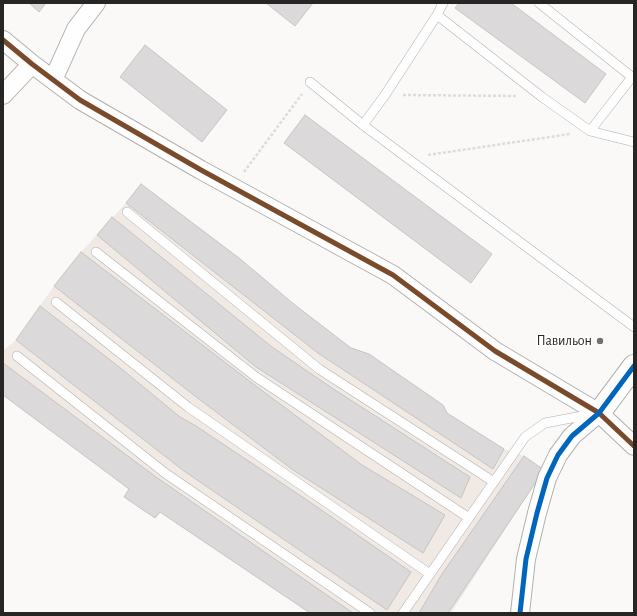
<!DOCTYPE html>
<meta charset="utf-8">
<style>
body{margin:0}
#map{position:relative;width:637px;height:616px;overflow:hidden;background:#fbf9f7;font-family:"Alegreya Sans",sans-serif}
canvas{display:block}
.frame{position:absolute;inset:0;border:4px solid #282625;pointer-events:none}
</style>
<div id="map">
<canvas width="637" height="616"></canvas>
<div class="frame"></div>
</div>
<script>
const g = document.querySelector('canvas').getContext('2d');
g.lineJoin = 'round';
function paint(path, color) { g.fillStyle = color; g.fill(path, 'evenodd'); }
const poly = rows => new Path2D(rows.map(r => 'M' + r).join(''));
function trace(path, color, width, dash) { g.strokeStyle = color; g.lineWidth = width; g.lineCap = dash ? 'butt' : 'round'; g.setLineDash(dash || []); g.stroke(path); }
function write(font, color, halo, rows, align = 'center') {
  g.font = font + ' "Alegreya Sans",sans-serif'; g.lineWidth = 3; g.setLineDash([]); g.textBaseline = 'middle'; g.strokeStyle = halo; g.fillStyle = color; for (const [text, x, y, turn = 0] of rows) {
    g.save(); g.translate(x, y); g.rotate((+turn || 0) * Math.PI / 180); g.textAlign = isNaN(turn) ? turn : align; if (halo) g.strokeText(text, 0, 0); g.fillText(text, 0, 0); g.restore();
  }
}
const built = poly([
 [141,184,239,258,295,305,351,348,369,354,443,405,447,413,504,449,524,456,544,470,451,613,310,613,160,512,155,518,124,497,129,489,3,395,3,351,16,340,54,286,81,252,126,203]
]);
const building = poly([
 [29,3,46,3,39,12,29,3],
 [266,3,313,3,295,26,266,3],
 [459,3,511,3,606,74,585,103,455,8,459,3],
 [145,45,227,110,202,142,120,77,145,45],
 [305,115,492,254,471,283,284,143,305,115],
 [141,184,239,258,295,305,351,348,369,354,443,405,447,413,504,449,493,469,318,353,126,203,141,184],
 [112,217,272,347,332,388,470,477,461,498,256,367,97,235,112,217],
 [81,252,256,386,362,465,445,515,423,553,293,470,195,396,54,286,81,252],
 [40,306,118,366,180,417,196,426,304,498,411,572,387,610,184,471,16,340,40,306],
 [3,363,156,477,353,613,310,613,160,512,155,518,124,497,129,489,3,395,3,363],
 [524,456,544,470,448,613,419,613,442,574,524,456]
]);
const path = poly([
 [403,95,518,96],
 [428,155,570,134],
 [244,172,302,94]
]);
const service = poly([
 [539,3,632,77,590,131],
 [437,15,542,97,590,131,634,142],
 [310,82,363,125,634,327],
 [363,125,385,95,437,15,443,3],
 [127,212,319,369,494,482],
 [96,252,256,377,469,518],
 [56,302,188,407,430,574],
 [17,356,165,473,370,613],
 [403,613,525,437,545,423,593,414]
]);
const minor = poly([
 [3,40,32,64,80,100,201,170,393,275,495,351,599,413,634,446],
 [53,80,76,29,96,3],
 [3,95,32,64],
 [520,613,526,559,537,513,547,478,558,455,572,436,599,413]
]);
const tertiary = poly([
 [599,413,634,366]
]);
const bus1 = poly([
 [3,40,32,64,80,100,201,170,393,275,495,351,599,413,634,446]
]);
const bus2 = poly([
 [520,613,526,559,537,513,547,478,558,455,572,436,599,413,634,366]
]);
const markers = [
 [600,341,4,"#72706e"]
];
const poiNames = [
 ["Павильон",592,341]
];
paint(built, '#f0e9e4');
paint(building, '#dbd9d9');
trace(building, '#c7c5c4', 1);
trace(service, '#b2b0af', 10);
trace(minor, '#b2b0af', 20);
trace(tertiary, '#b2b0af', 24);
trace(path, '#dcdcdc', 2.5, [3, 2]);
trace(service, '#fefefe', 9);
trace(minor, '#fefefe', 18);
trace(tertiary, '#fefefe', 22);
trace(bus1, '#7a4b2a', 5);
trace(bus2, '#0065bd', 5);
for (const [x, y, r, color] of markers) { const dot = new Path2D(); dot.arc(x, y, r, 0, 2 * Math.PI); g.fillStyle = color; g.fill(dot); trace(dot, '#fff', 1.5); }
write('14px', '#282625', '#fff', poiNames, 'right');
</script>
